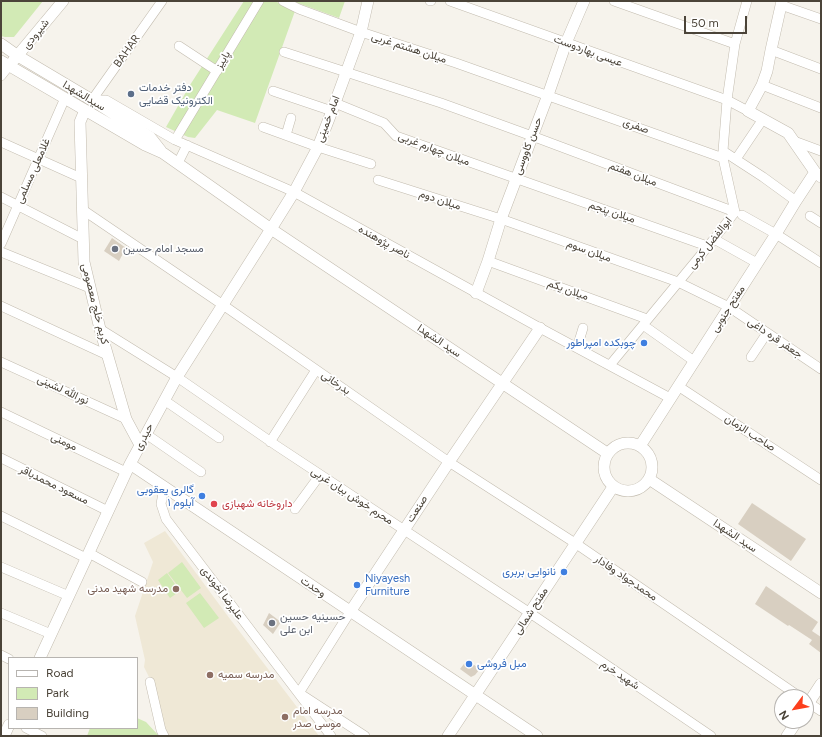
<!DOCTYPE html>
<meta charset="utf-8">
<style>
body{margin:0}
#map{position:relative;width:822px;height:737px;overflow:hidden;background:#f6f3ec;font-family:Figtree,sans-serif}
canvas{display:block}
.frame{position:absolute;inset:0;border:2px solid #4b4439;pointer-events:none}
.legend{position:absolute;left:8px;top:657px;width:130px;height:72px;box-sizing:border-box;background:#fff;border:1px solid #b7b4b0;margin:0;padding:5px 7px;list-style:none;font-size:12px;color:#4b4439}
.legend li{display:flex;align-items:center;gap:8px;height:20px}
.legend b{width:20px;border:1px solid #b7b4b0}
.north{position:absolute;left:774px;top:689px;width:40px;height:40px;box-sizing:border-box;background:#fff;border:1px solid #b7b4b0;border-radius:50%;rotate:238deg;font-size:11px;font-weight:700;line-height:16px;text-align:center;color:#4b4439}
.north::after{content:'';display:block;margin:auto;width:14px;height:18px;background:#fc3f1d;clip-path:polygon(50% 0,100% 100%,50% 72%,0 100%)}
.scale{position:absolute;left:684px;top:16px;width:63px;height:18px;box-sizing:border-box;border:2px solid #4b4439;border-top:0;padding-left:5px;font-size:12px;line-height:14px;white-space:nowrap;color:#4b4439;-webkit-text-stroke:3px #fff;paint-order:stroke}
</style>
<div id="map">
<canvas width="822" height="737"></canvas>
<div class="frame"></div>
<ul class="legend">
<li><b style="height:5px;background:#fff"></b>Road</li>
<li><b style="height:11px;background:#d2eab5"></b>Park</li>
<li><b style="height:11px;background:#d8cfc1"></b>Building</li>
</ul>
<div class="north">N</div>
<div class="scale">50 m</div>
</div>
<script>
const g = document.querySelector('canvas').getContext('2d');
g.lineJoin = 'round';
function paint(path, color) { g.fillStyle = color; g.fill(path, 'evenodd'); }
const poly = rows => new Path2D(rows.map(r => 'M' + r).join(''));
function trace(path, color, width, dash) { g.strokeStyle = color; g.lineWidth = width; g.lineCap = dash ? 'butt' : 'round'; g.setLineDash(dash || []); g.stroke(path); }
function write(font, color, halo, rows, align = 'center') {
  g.font = font + ' Figtree,Vazirmatn,sans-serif'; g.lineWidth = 3.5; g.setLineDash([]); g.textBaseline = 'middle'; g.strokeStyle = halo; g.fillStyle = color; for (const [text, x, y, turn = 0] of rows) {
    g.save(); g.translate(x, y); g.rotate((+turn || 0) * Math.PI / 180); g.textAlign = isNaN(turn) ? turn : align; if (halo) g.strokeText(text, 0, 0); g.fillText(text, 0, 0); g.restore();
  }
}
const education = poly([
 [165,531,227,615,319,736,168,736,149,677,144,667,145,660,135,616,153,562,144,543]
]);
const green = poly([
 [1,1,43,1,14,37,5,37,1,36],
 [244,1,275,1,295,11,255,123,217,110,195,138,188,137,166,127,190,85],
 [296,1,345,1,339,18,295,2],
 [182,562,201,588,187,598,168,573],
 [167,573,180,591,170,598,158,580],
 [200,593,219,618,204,628,186,603],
 [137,718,146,722,159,736,87,736,90,728,137,728]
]);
const building = poly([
 [112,238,126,248,119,261,104,251],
 [752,503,806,539,791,561,738,524],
 [766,586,818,622,812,631,821,637,821,653,809,644,812,640,789,625,788,626,755,604],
 [269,613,281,622,273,634,263,625],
 [467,660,480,669,475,675,471,677,460,669]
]);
const minor = poly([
 [283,1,299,9,361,32,456,63,723,158],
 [430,1,431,1],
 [450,1,727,100,748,111],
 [614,1,735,44],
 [781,5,821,19],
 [179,46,217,71],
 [771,50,821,69],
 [284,52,346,72,441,103,532,136,735,212],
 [1,76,9,66],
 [762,85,821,108],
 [273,91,332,111],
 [92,100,106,100,175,140,294,192,540,328,670,398],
 [92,100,162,1],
 [335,103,384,123,396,136,707,246],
 [263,127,318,147,371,164],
 [286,135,291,118],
 [175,140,259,1],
 [794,141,821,151],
 [1,142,81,178],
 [723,151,763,177,796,201],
 [736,159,763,119],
 [178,163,187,145],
 [378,180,501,219,678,282,729,307,821,369],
 [1,197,83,239],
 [83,210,223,305,449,462,575,543,800,697],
 [742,215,776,234,821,263],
 [810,216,821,223],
 [714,239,757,263],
 [1,244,65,98],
 [1,252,90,288],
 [488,261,647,319],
 [1,306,107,355],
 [643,325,694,361],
 [100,329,177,377,277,446,530,613,711,736],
 [577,348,583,328],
 [751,357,767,333],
 [1,362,126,419],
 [610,365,714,239,735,212,723,158,723,151,727,100,735,44,747,1],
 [678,386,821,480],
 [164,400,219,438],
 [1,412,126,472],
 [146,434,201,472],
 [270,442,316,370],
 [1,458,108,511],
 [164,487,161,504,166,519,331,736],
 [295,509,320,475],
 [1,516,86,558],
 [89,553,142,582],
 [1,567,69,596],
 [350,612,299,693,365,736],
 [1,613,51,634],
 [1,655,9,659],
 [150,682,161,730,164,736],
 [806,701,821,711],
 [26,728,42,736]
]);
const tertiary = poly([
 [782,1,771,50,767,71,762,85,748,111,788,133,815,172,821,177],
 [1,44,18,56,92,100,150,137,161,151],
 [1,61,145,145,163,153,271,229,607,453],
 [13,61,63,1],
 [85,110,80,122,84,262,100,329,126,419,140,445],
 [476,293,488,261,501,219,548,95,566,43,584,1],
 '604 467a24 24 0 1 1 48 0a24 24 0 1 1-48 0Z',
 [640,446,776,234,796,201,815,172],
 [130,464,537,736],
 [649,479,821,593],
 [350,612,449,462,540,328],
 [40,658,130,464,177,377,271,229,294,192,318,147,332,111,361,32,368,1],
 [806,707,821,684],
 [4,736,9,725],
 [448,736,613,487],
 [787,736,797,721]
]);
const markers = [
 [131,94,4,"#5c6f8a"],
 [115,249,4,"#6b7280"],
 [644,343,4,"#3f7fe0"],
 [202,496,4,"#3f7fe0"],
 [214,504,4,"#e0444e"],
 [564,572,4,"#3f7fe0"],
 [357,585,4,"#3f7fe0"],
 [176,589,4,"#8d6e63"],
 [272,623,4,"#6b7280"],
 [469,664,4,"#3f7fe0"],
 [210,675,4,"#8d6e63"],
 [285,717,4,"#8d6e63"]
];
const streetNames = [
 ["شیرودی",36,34,-51],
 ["میلان هشتم غربی",409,48,18],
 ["BAHAR",127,51,-55],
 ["عیسی بهاردوست",588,51,20],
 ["پاییز",223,60,-59],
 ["سیدالشهدا",84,96,31],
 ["امام خمینی",328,119,-69],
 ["صفری",636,126,20],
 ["حسن کاووسی",528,146,-69],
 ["میلان چهارم غربی",434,149,21],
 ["غلامعلی مسلمی",33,171,-66],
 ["میلان هفتم",633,174,21],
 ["میلان دوم",440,200,18],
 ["میلان پنجم",612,212,19],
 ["ناصر پژوهنده",384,242,29],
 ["ابوالفضل کرمی",710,243,-51],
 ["میلان سوم",589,251,20],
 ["میلان یکم",568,290,20],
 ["کریم خلج معصومی",95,304,76],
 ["مفتح جنوبی",728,309,-57],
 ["جعفر قره داغی",775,338,34],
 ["سید الشهدا",439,341,34],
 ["بدرخانی",336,383,35],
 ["نورالله لشینی",63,390,25],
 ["صاحب الزمان",750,433,33],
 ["حیدری",144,437,-62],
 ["مومنی",64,442,25],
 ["مسعود محمدباقر",54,485,26],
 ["محرم خوش بیان غربی",352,496,33],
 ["صنعت",417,509,-57],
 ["سید الشهدا",735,536,34],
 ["محمدجواد وفادار",626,578,34],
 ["وحدت",313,587,34],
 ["علیرضا آخوندی",222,593,53],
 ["مفتح شمالی",531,611,-57],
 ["شهید خرم",620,675,34]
];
const serviceNames = [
 ["دفتر خدمات",139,88],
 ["الکترونیک قضایی",139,101]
];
const worshipNames = [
 ["مسجد امام حسین",123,249],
 ["حسینیه حسین",280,617],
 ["ابن علی",280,630]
];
const shopNames = [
 ["چوبکده امپراطور",636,343],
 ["گالری یعقوبی",194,490],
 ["آبلوم ۱",194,503],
 ["نانوایی بربری",556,572],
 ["Niyayesh",365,579,"left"],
 ["Furniture",365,592,"left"],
 ["مبل فروشی",477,664,"left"]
];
const healthNames = [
 ["داروخانه شهبازی",222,504]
];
const educationNames = [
 ["مدرسه شهید مدنی",168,589,"right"],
 ["مدرسه سمیه",218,675],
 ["مدرسه امام",293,711],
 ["موسی صدر",293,724]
];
paint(education, '#efe8d6');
paint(green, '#d2eab5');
paint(building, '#d8cfc1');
trace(minor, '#c2bbae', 10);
trace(tertiary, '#c2bbae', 12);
trace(minor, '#fff', 9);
trace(tertiary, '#fff', 11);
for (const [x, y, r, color] of markers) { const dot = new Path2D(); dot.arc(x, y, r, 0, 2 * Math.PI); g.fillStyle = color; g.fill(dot); trace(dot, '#fff', 1.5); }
write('11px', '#4b4439', '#fff', streetNames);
write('11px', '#4e5e75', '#fff', serviceNames, 'left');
write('11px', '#5b616d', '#fff', worshipNames, 'left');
write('11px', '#366cbe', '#fff', shopNames, 'right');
write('11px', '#be3a42', '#fff', healthNames, 'left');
write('11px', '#785e54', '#fff', educationNames, 'left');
</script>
